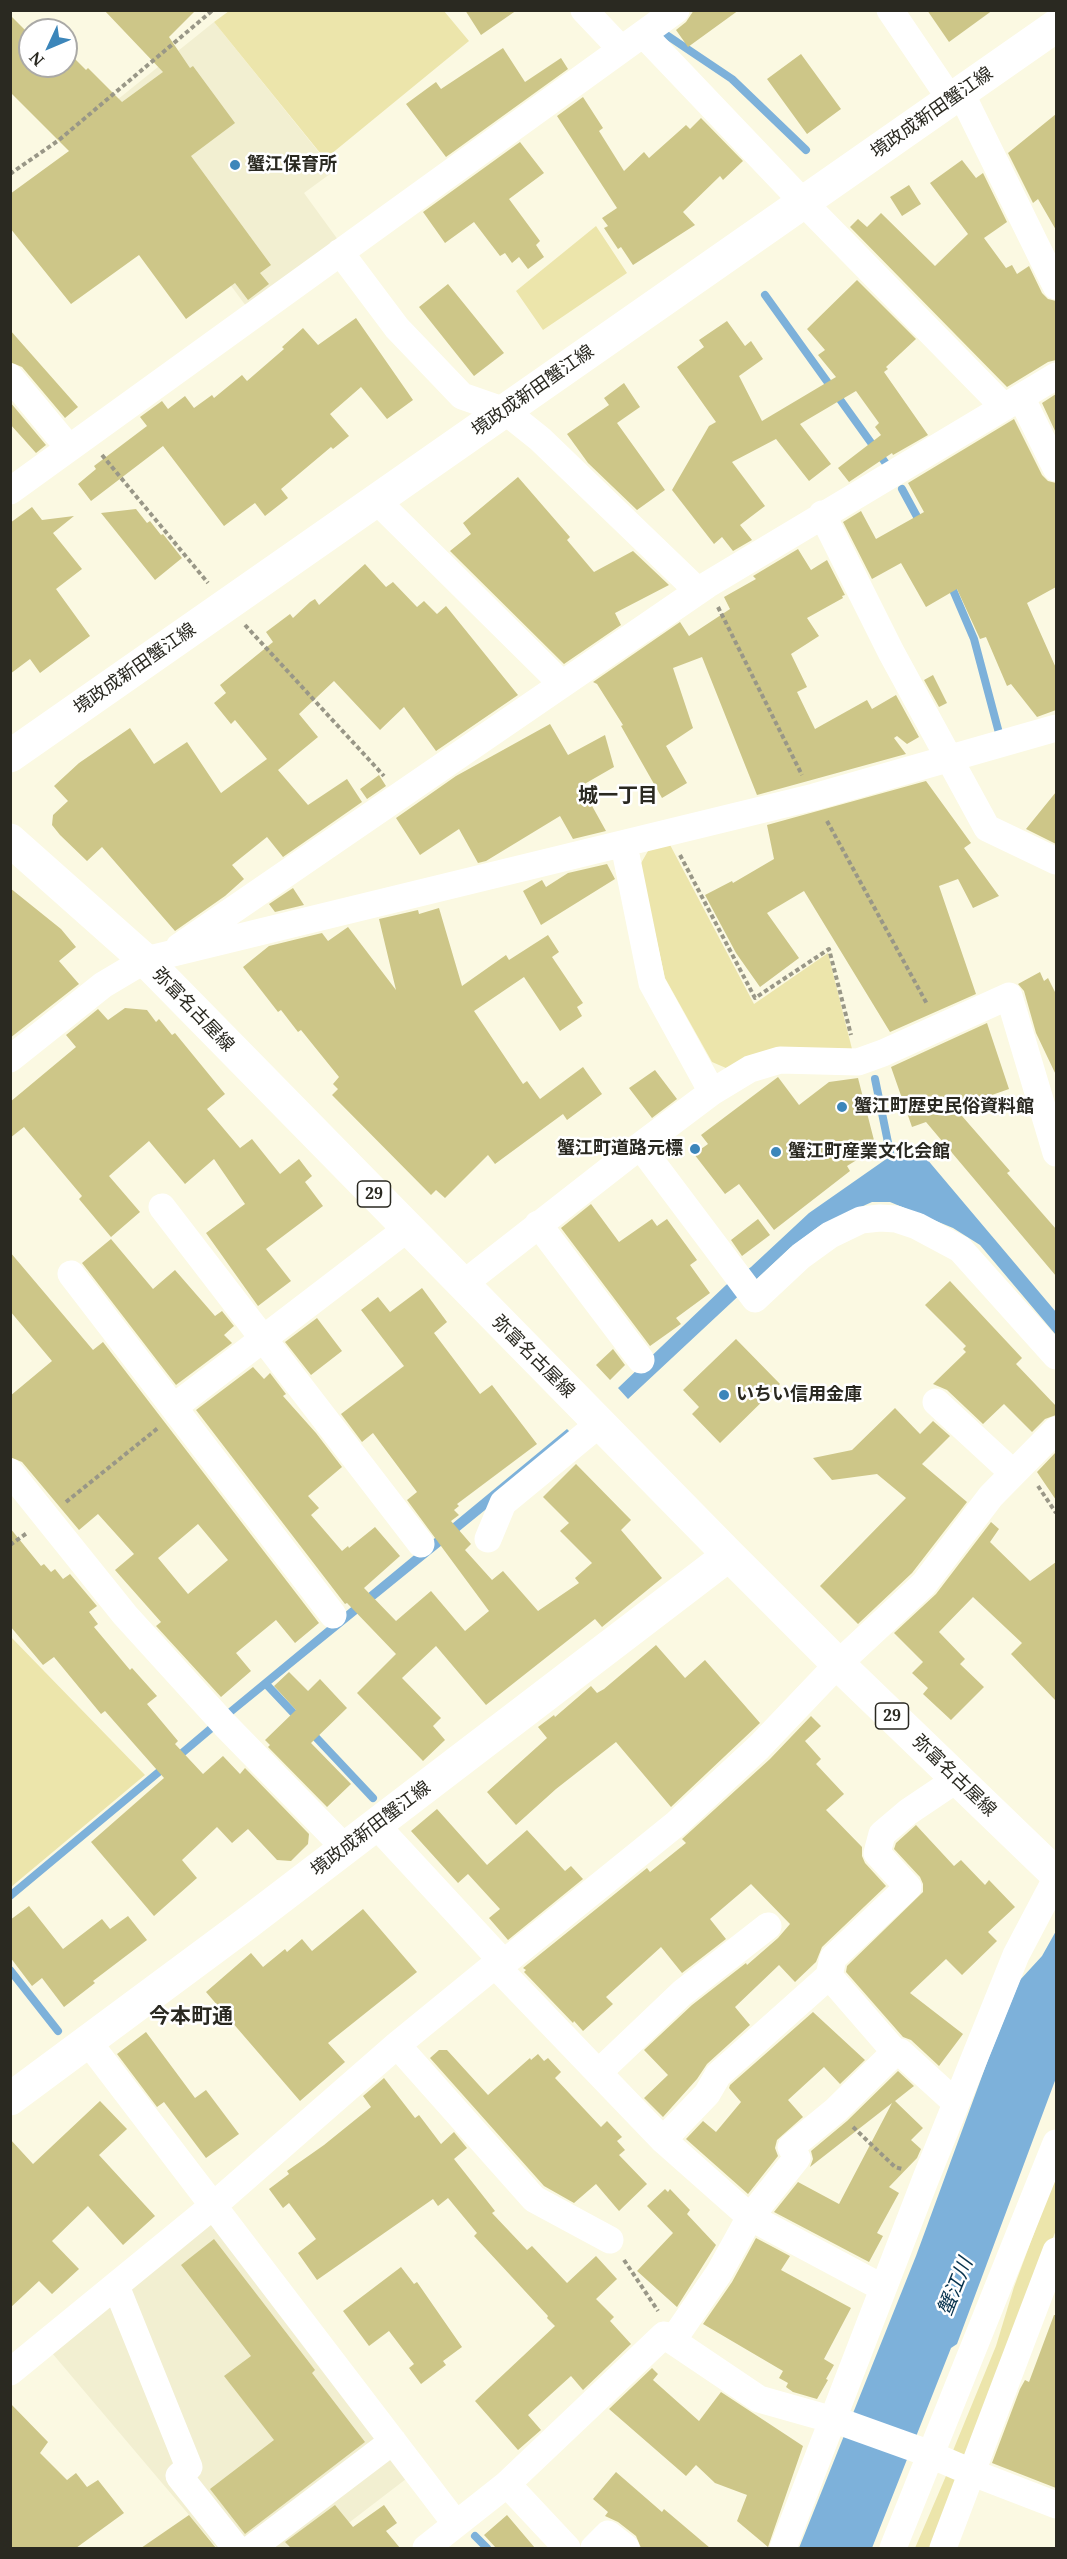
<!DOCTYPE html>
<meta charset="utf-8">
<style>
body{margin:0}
#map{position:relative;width:1067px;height:2559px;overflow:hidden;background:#fbf9e2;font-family:"Noto Serif",serif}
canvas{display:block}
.frame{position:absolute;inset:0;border:12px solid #2a2921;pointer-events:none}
.north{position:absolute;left:18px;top:18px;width:60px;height:60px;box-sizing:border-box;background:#fff;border:2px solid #aaa9a6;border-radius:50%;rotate:226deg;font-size:16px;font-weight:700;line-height:24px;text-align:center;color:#2a2921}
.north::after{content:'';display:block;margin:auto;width:21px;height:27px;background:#3c86ba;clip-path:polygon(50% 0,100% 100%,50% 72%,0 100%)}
</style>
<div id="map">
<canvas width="1067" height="2559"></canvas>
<div class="frame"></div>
<div class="north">N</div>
</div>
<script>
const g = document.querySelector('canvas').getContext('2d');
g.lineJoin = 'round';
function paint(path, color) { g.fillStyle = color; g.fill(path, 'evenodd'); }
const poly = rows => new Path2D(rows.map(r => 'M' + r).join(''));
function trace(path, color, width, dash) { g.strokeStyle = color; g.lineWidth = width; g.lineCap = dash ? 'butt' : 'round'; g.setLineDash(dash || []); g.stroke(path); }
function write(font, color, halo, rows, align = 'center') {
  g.font = font + ' "Noto Serif","Noto Sans JP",serif'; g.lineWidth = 5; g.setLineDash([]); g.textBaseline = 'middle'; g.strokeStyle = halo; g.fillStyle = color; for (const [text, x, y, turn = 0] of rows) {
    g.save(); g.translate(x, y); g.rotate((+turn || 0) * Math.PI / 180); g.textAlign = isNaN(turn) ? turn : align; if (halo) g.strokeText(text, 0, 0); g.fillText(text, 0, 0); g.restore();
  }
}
const built = poly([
 [214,22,334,171,304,193,341,244,249,310,102,112],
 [210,2223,406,2479,316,2548,217,2548,52,2353]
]);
const green = poly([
 [229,11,444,11,469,41,325,159,214,22],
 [596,226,627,273,543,330,516,291],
 [668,841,754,1004,828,953,852,1049,782,1048,726,1068,712,1062,665,978,640,865,652,844],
 [10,1636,145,1775,11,1887,10,1887],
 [1056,2174,1056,2230,968,2458,952,2453,996,2346,1014,2287],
 [949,2469,961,2474,932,2548,915,2548]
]);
const water = poly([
 [908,1150,919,1152,926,1158,1056,1312,1056,1335,980,1245,953,1228,890,1202,872,1202,821,1225,791,1247,628,1399,618,1388,726,1285,751,1267,809,1213,892,1155],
 [567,1429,575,1437,229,1718,223,1713],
 [1056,1931,1056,2078,957,2344,951,2348,872,2548,799,2548,916,2256,989,2057,1020,1980,1042,1956]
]);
const stream = poly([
 [665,34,732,79,806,150],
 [765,295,887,465],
 [902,489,921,524],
 [950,583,974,639,999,733],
 [875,1079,892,1162],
 [266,1684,300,1720],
 [310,1731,373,1798],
 [175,1759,214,1726],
 [10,1896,166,1766],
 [10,1970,58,2031],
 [475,2536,487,2548]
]);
const building = poly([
 [104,10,196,10,169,37,190,68,193,66,235,123,191,156,271,265,260,273,269,284,248,300,235,283,186,319,139,255,71,304,10,228,10,194,69,151,10,92,10,15,30,35,30,66,60,66,66,72,66,50,86,70,88,68,122,102,163,72],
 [465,10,517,10,481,35],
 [694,10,739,10,688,47,676,30,686,22],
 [927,10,993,10,949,42],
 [503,48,525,82,561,58,568,69,446,157,406,104,436,82,441,89],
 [801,54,841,109,807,134,767,79],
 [583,97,603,128,599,131,624,171,644,152,649,158,686,125,690,129,701,118,743,161,723,180,720,176,683,212,695,225,633,265,621,247,618,249,604,228,608,226,602,218,617,208,557,116],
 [1056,114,1056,230,1038,199,1033,203,1008,153],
 [520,142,544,173,509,199,540,241,536,245,544,257,528,269,519,257,512,263,505,253,500,256,474,222,445,243,423,212],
 [962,160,976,178,983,173,1007,222,984,238,1006,268,1012,265,1017,274,1029,266,1042,293,1048,299,1056,301,1056,360,1048,362,1007,387,850,227,858,219,867,227,881,213,935,266,968,234,930,183],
 [909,185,921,204,902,216,890,197],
 [857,280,916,339,886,367,888,369,884,372,928,435,893,455,892,453,849,482,838,468,881,435,875,427,879,423,856,391,800,424,831,464,809,481,776,439,732,462,765,506,740,525,752,540,733,551,722,537,714,544,672,490,709,426,716,422,677,367,704,347,699,340,727,321,745,346,751,341,763,359,739,376,762,421,836,377,818,355,825,350,807,329],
 [448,284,504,353,474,376,419,307],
 [356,318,413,400,387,419,361,387,330,414,349,436,333,449,331,447,281,489,288,498,265,516,255,503,224,526,163,446,91,501,78,484,96,469,94,466,147,426,140,417,162,401,168,409,185,396,194,408,212,395,214,398,242,375,247,381,284,349,282,347,303,328,318,345],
 [10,330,78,407,65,418,22,367,10,362],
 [624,383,640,407,617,423,665,490,637,510,588,463,567,434,609,405,604,398],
 [1056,394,1056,433,1042,403],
 [10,402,46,445,36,453,10,424],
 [1014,419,1042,475,1048,481,1056,483,1056,587,1027,603,1056,668,1056,710,1037,717,1011,684,1007,686,986,637,980,639,957,589,926,607,901,563,872,579,843,522,861,511,876,539,924,512,908,483],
 [518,477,570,537,567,540,594,572,633,551,669,585,615,613,621,625,564,664,450,551,471,534,463,523],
 [32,507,42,520,74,516,53,533,82,569,56,589,90,636,40,673,30,659,10,674,10,523],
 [136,509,147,523,150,521,161,535,163,534,182,558,155,580,101,513],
 [798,549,811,570,827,560,845,595,842,596,843,598,807,618,819,636,791,654,807,687,797,692,815,729,867,700,872,709,896,695,919,737,907,744,897,736,894,738,906,754,757,795,702,657,673,668,693,728,666,746,687,783,662,798,621,726,623,725,597,684,593,682,680,622,689,636,730,609,724,597,756,579,753,576],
 [365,564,386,587,393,582,417,607,424,601,437,614,446,606,518,695,436,751,404,707,380,730,334,681,299,714,318,737,278,770,308,805,347,779,362,802,283,857,267,837,232,865,244,879,225,896,175,931,102,847,87,861,60,835,52,825,53,815,68,801,54,786,79,763,130,728,154,764,187,742,221,793,267,759,235,720,231,724,214,703,226,693,220,685,273,642,266,632,290,614,293,618,310,602,315,599,319,605],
 [933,675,947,703,939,707,924,680],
 [550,724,568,755,605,735,614,767,581,786,606,831,573,839,560,816,486,861,478,863,459,829,420,855,396,818,456,776],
 [379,775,386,786,367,799,360,789],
 [926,781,971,843,964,848,999,896,973,908,958,879,939,886,976,994,890,1032,804,891,767,913,799,958,760,987,736,953,705,895,732,881,733,883,774,859,767,825],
 [1056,792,1056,844,1026,829],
 [607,864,615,879,541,925,523,891,542,880,546,887,568,873],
 [10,888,61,929,76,947,59,961,79,984,10,1038],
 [293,888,304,905,275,912,269,904],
 [439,908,462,986,506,955,509,960,548,935,559,952,552,957,583,1003,577,1007,582,1016,560,1031,524,977,474,1011,523,1084,527,1081,540,1099,583,1067,602,1094,567,1120,563,1114,495,1164,488,1155,445,1198,436,1190,431,1195,332,1095,338,1089,333,1084,339,1077,301,1030,298,1032,281,1010,278,1012,243,967,269,946,322,933,328,941,348,927,396,990,379,919,418,910,419,914],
 [1040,972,1044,981,1048,978,1056,994,1056,1075,1036,1033,1024,991,1018,984],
 [125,1008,147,1010,156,1022,159,1019,172,1035,175,1033,225,1094,207,1109,240,1148,252,1139,280,1174,299,1159,312,1176,305,1182,323,1206,266,1249,291,1281,258,1306,206,1233,245,1204,214,1159,185,1184,149,1141,109,1176,140,1212,111,1237,79,1199,82,1196,24,1127,10,1138,10,1102,76,1047,66,1035,98,1009,108,1020],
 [987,1023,1009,1089,955,1108,1010,1171,1007,1173,1056,1229,1056,1276,926,1122,912,1127,891,1067],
 [655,1070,677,1099,652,1118,629,1088],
 [778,1077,799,1105,829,1082,858,1078,876,1148,847,1166,850,1171,774,1230,739,1184,725,1194,694,1154,708,1144,701,1135],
 [591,1204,619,1242,652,1219,657,1226,667,1219,697,1260,690,1265,710,1293,676,1318,681,1324,650,1346,561,1228],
 [758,1219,770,1235,742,1256,731,1240],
 [111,1239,153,1289,175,1270,215,1316,222,1311,234,1326,224,1335,232,1343,176,1385,82,1263],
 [10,1252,93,1350,103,1342,319,1623,295,1643,276,1620,236,1653,251,1671,221,1697,156,1626,161,1622,115,1570,134,1554,98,1514,79,1530,22,1462,10,1457,10,1396,52,1361,10,1311],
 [198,1524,228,1560,188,1594,158,1558],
 [950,1281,1022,1358,1016,1364,1056,1406,1056,1415,1045,1419,1032,1432,1004,1404,983,1424,947,1390,933,1384,966,1352,963,1349,966,1346,925,1305],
 [422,1288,447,1322,434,1333,480,1394,492,1385,537,1444,457,1504,459,1506,454,1510,459,1515,451,1521,471,1544,465,1550,492,1580,503,1571,538,1611,579,1583,575,1578,592,1563,560,1531,569,1523,543,1497,576,1464,631,1520,621,1530,662,1578,602,1627,595,1619,486,1705,436,1646,402,1678,441,1718,433,1726,445,1740,423,1761,357,1693,396,1654,347,1603,345,1604,196,1410,253,1367,264,1379,270,1373,286,1394,283,1396,316,1433,342,1467,308,1496,319,1508,311,1515,342,1551,348,1546,349,1548,375,1527,400,1556,364,1588,396,1621,431,1591,465,1631,489,1611,407,1500,417,1492,373,1433,362,1442,341,1414,404,1366,361,1310,378,1297,390,1312],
 [317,1318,342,1351,311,1375,285,1342],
 [736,1339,780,1384,720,1443,692,1414,699,1407,683,1390],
 [613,1349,625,1365,610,1380,596,1365],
 [895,1408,920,1434,933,1421,950,1436,922,1464,967,1502,912,1573,858,1624,820,1586,906,1498,877,1474,832,1480,813,1458,852,1450],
 [1056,1452,1056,1500,1037,1472],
 [991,1522,999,1529,990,1542,1030,1581,1056,1562,1056,1701,1011,1654,1022,1643,973,1597,939,1632,965,1659,960,1664,984,1687,951,1720,923,1694,928,1688,912,1673,923,1662,894,1633,936,1594],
 [10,1528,41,1566,44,1564,51,1572,55,1569,63,1579,70,1574,97,1606,89,1612,98,1624,94,1627,130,1670,132,1668,157,1696,147,1704,178,1741,175,1744,203,1774,223,1756,240,1774,245,1768,309,1834,308,1844,291,1861,277,1860,248,1829,232,1843,217,1827,182,1860,197,1878,154,1916,91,1842,164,1778,105,1711,101,1714,54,1657,43,1665,10,1626],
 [656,1645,685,1678,705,1660,760,1723,671,1807,616,1742,556,1789,516,1825,487,1792,547,1738,538,1727,554,1715,555,1717,591,1686,597,1693,604,1689],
 [289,1672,308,1691,320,1679,347,1708,311,1743,351,1784,327,1807,268,1747,270,1745,265,1740,296,1710,274,1686],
 [811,1716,821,1726,805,1741,821,1759,816,1764,844,1794,826,1810,862,1847,862,1856,865,1863,886,1886,822,1947,816,1962,795,1982,779,1965,735,2007,750,2025,707,2064,697,2079,663,2117,644,2098,668,2075,644,2050,692,2005,746,1963,747,1965,778,1938,790,1924,751,1884,710,1919,726,1939,682,1973,661,1947,606,1997,613,2004,583,2031,574,2021,573,2023,524,1972,526,1970,523,1968,647,1868,650,1872,686,1843,682,1839,770,1759],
 [437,1809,487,1865,527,1830,565,1871,571,1866,583,1879,508,1940,489,1918,500,1909,468,1874,458,1883,411,1831],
 [916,1825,954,1866,961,1860,985,1885,989,1880,1015,1907,988,1932,997,1941,962,1975,946,1959,910,1993,963,2034,939,2066,911,2040,903,2037,846,1972,847,1966,923,1892,923,1884,920,1877,894,1849,896,1843],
 [29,1906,63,1949,102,1919,110,1929,128,1916,147,1940,93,1981,95,1983,64,2007,42,1978,32,1986,10,1957,10,1920],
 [363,1909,417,1972,328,2043,345,2062,300,2101,206,1992,251,1953,263,1967,285,1949,287,1952,302,1939,312,1951],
 [813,2012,865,2060,840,2084,824,2067,788,2100,803,2117,777,2140,775,2148,778,2156,748,2194,686,2139,703,2121,716,2132,741,2102,729,2088,730,2085],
 [146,2032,195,2098,206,2090,239,2134,206,2158,164,2102,157,2107,117,2054],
 [439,2050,447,2050,488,2095,530,2058,531,2060,538,2054,544,2061,548,2058,561,2072,555,2078,601,2127,607,2121,622,2137,617,2141,625,2150,619,2155,647,2184,619,2211,596,2184,574,2203,544,2186,430,2058],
 [898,2071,914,2086,895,2101,923,2128,911,2140,921,2149,917,2158,889,2187,899,2193,877,2233,883,2236,869,2262,774,2212,798,2182,839,2204,892,2103,810,2167,813,2159,811,2151,847,2121],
 [384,2078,415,2118,419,2115,441,2144,454,2132,467,2148,454,2159,495,2211,492,2213,527,2250,532,2246,567,2283,596,2256,617,2279,596,2299,614,2317,610,2321,631,2344,583,2390,571,2376,528,2415,541,2430,518,2450,475,2401,555,2326,547,2318,548,2316,474,2236,477,2233,448,2198,438,2206,433,2199,317,2280,298,2253,316,2239,289,2203,283,2208,269,2189,289,2174,287,2171,324,2145,371,2107,363,2096],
 [100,2101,127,2129,99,2155,155,2216,123,2245,88,2206,52,2241,79,2269,52,2294,39,2281,10,2308,10,2139,33,2164],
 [665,2189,668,2192,670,2189,690,2210,687,2214,716,2245,677,2307,637,2271,673,2233,647,2206],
 [756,2238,790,2256,781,2270,851,2308,824,2359,834,2365,826,2379,828,2380,817,2399,793,2392,786,2387,788,2383,779,2378,783,2371,703,2324,732,2282],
 [214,2239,315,2370,312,2373,365,2442,245,2534,210,2489,274,2440,224,2376,251,2356,181,2265],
 [401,2267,414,2284,417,2282,462,2347,443,2361,446,2365,421,2384,409,2368,414,2364,389,2331,369,2346,343,2311],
 [1054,2315,1056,2315,1056,2488,992,2463,1020,2389,1025,2380,1029,2382],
 [652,2368,658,2374,653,2380,699,2421,721,2392,803,2446,768,2547,737,2521,747,2495,715,2483,696,2465,686,2476,609,2409],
 [10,2403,48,2442,40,2453,67,2480,76,2473,87,2487,98,2480,124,2513,76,2548,10,2548],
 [616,2472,662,2512,664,2509,710,2548,641,2548,636,2536,618,2522,605,2516,608,2512,593,2499],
 [335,2505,353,2527,384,2505,397,2523,386,2531,400,2548,291,2548,285,2542],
 [189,2515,216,2548,141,2548],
 [507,2515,535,2548,496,2548,484,2535]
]);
const path = poly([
 [10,174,59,140,213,10],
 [102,455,208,583],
 [718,607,802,775],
 [245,625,384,776],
 [827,821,927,1004],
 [680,855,755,998,829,949,851,1035],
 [1038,1486,1056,1513],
 [66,1502,158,1428],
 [10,1545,27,1533],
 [853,2127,895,2167,902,2169],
 [624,2260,658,2311]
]);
const minor = poly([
 [584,10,621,49],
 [890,10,951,100],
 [643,34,804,203,1004,407],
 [961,93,1056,286],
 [340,252,397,328,462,396,505,411,540,439,698,591],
 [10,377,69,448],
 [1021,397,1056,468],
 [10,491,676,10],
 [377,501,562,684],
 [822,514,891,652,987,828,1056,861],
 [624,845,652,983,712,1092],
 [179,947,707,585,1056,376],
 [10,1059,103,985,145,960,814,797,1056,728],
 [640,1146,755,1299,801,1256,830,1235,861,1220,880,1218,896,1219,917,1226,960,1249,1056,1356],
 [162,1207,421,1544],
 [538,1224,641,1360],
 [71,1274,333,1615],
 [462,1285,640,1146,712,1092,750,1069,780,1060,858,1062,883,1053,1009,996,1056,1153],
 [936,1402,1013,1473],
 [174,1407,408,1228],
 [10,1472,125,1615,225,1725,345,1848],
 [488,1539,503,1503,599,1424],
 [376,1825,501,1960],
 [495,1965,663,2140,750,2217,719,2273,673,2340],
 [829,1976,895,2052,900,2052,956,2103],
 [89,2043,456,2524],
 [397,2045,534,2199,610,2240],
 [599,2072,682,1993,768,1926],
 [663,2140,707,2094,718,2075,829,1976,833,1958,908,1887,877,1853,882,1834,908,1812,957,1779],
 [116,2286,189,2467,179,2476,236,2548],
 [883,2288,750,2217,797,2158,791,2147,836,2110,895,2052],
 [10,2372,214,2205,397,2045,501,1960,510,1958,677,1823,759,1747,838,1664,924,1584,991,1496,1056,1430],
 [507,2484,567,2548],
 [252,2548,393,2441],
 [426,2548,507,2484,664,2335,759,2399,844,2423,922,2451,973,2473,1056,2505],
 [594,2548,608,2534,626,2548],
 [783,2548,926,2178,1016,1955,1056,1879],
 [893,2548,1056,2143],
 [943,2548,1056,2251]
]);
const major = poly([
 [10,756,1056,26],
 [10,840,145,960,729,1555,838,1664,1056,1874],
 [10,2099,246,1924,729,1555]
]);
const markers = [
 [235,165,6,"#3c86ba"],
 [842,1107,6,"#3c86ba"],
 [695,1149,6,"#3c86ba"],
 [776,1152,6,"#3c86ba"],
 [724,1395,6,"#3c86ba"]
];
const shields = [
 [374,1194,33],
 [892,1716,33]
];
const shieldNames = [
 ["29",374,1194],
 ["29",892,1716]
];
const streetNames = [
 ["境政成新田蟹江線",932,113,-35],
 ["境政成新田蟹江線",533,391,-35],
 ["境政成新田蟹江線",135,669,-35],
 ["弥富名古屋線",193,1010,46],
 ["弥富名古屋線",533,1357,45],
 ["弥富名古屋線",954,1776,44],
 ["境政成新田蟹江線",371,1829,-37]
];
const poiNames = [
 ["蟹江保育所",247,165],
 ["蟹江町歴史民俗資料館",854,1107],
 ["蟹江町道路元標",683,1149,"right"],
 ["蟹江町産業文化会館",788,1152],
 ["いちい信用金庫",736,1395]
];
const neighbourhoodNames = [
 ["城一丁目",618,796]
];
const waterNames = [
 ["蟹江川",956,2287,-68]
];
const quarterNames = [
 ["今本町通",191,2017]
];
paint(built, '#f2efd1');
paint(green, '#ece5ab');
paint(water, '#7db1da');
trace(stream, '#7db1da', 8);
paint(building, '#cdc688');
trace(path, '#999787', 4, [4.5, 3]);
trace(minor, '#fff', 27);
trace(major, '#fff', 33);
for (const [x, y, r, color] of markers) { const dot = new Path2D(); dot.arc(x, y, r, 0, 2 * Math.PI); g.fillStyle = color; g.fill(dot); trace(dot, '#fff', 2); }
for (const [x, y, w] of shields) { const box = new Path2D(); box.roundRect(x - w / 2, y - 13, w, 26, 4.5); g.fillStyle = '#fff'; g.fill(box); trace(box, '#2a2921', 1.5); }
write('bold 16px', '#2a2921', null, shieldNames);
write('18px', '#2a2921', '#fff', streetNames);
write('bold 18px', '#2a2921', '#fff', poiNames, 'left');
write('bold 20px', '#2a2921', '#fff', neighbourhoodNames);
write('italic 20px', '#06324d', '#fff', waterNames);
write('bold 21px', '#2a2921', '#fff', quarterNames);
</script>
